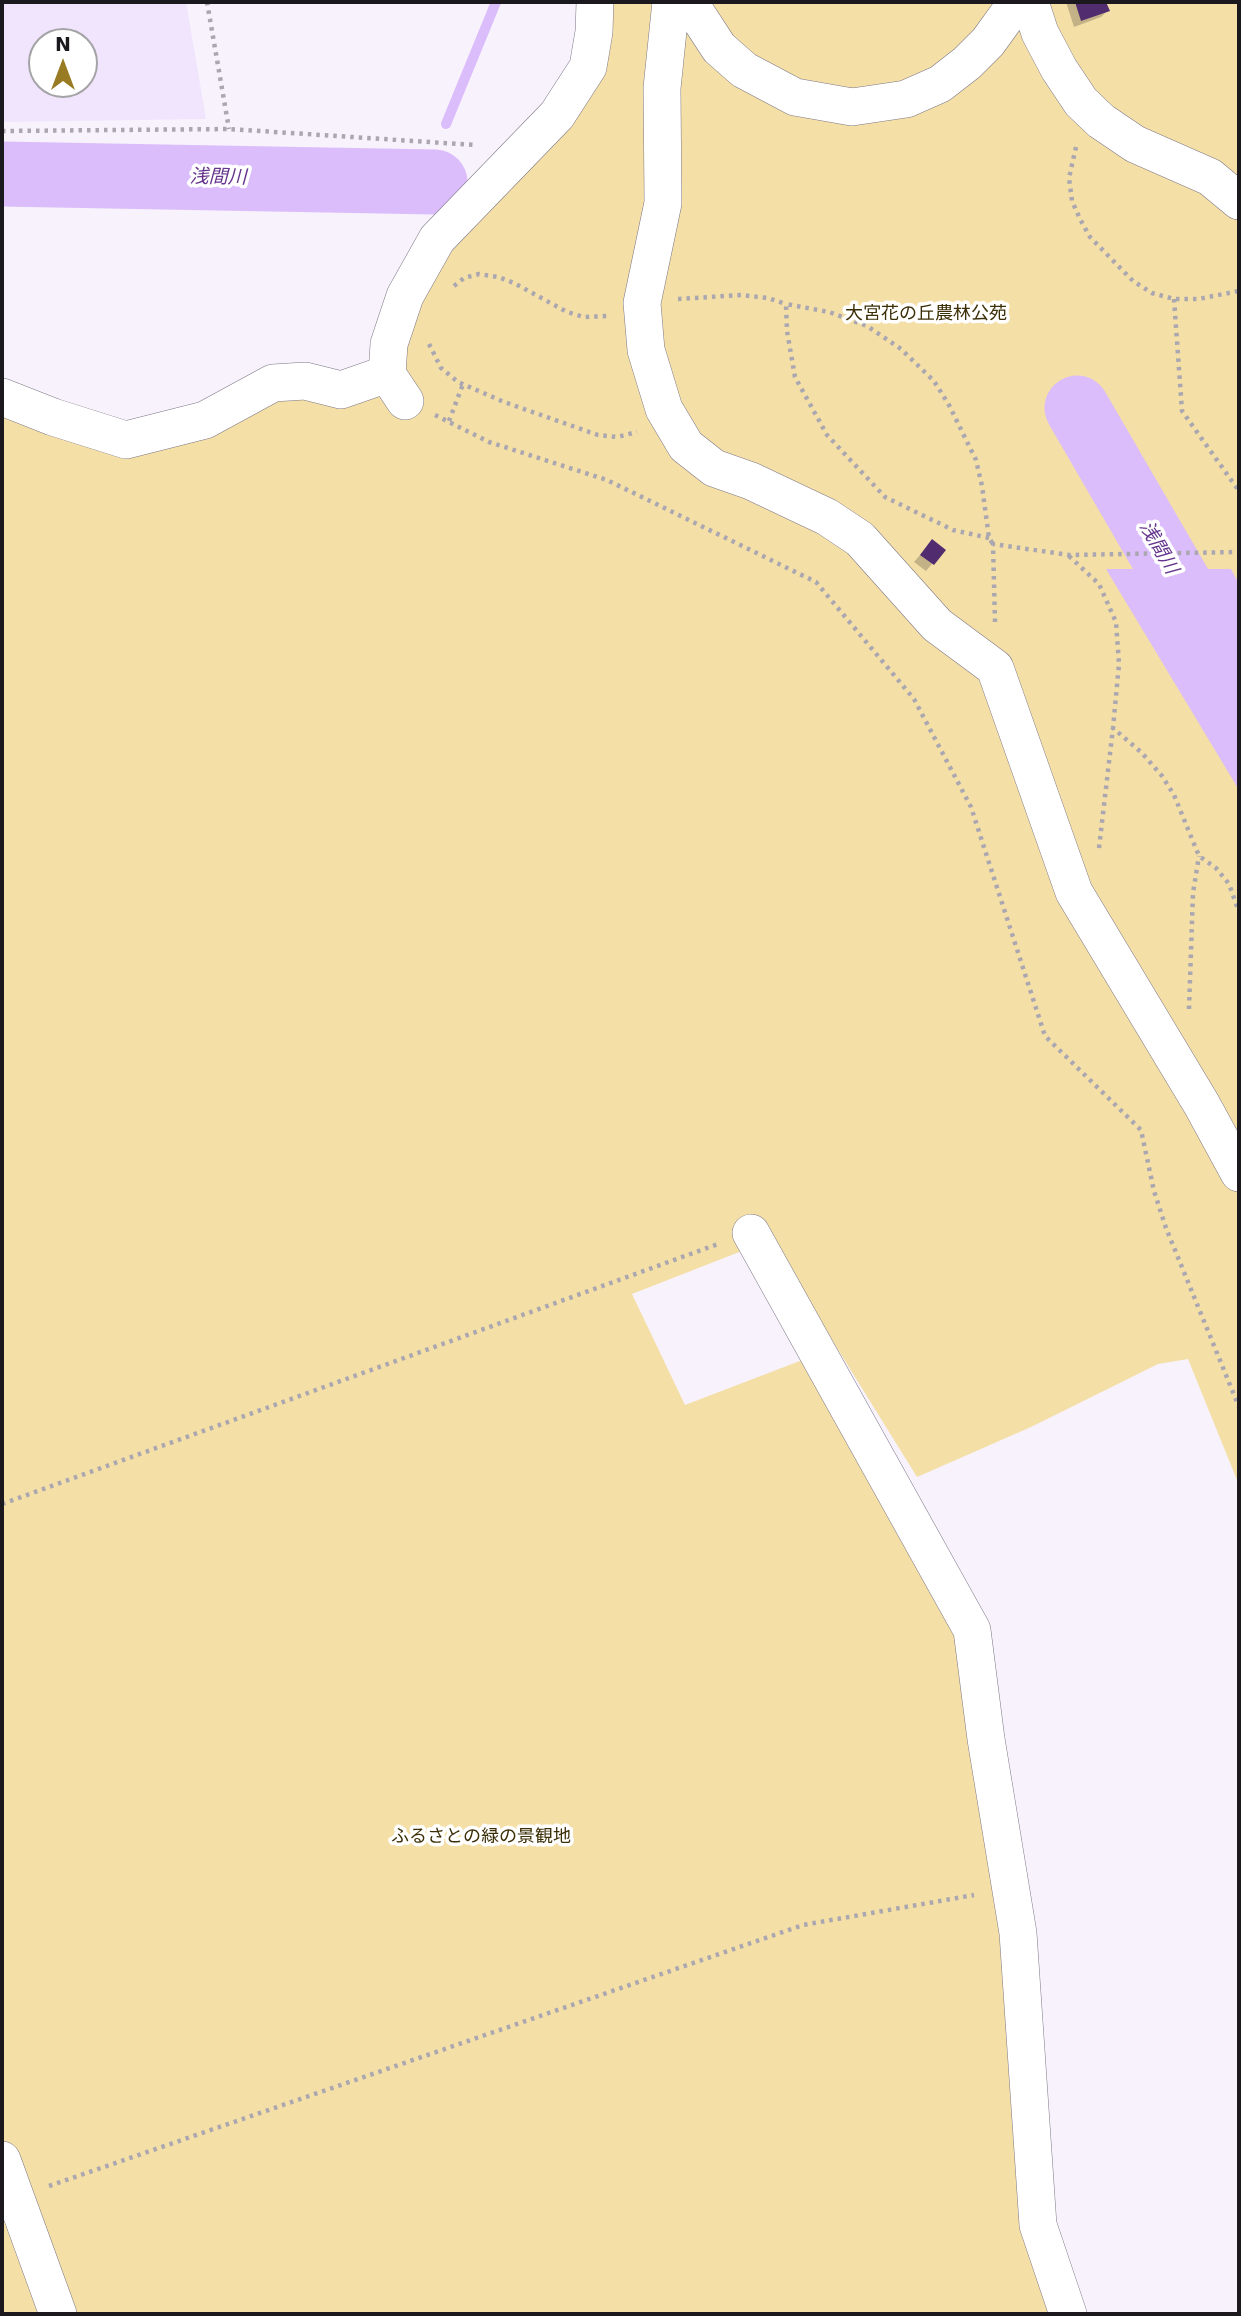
<!DOCTYPE html>
<meta charset="utf-8">
<style>
body{margin:0}
#map{position:relative;width:1241px;height:2316px;overflow:hidden;background:#f7f2fc;font-family:"DejaVu Sans",sans-serif}
canvas{display:block}
.frame{position:absolute;inset:0;border:4px solid #1b181e;pointer-events:none}
.north{position:absolute;left:28px;top:28px;width:70px;height:70px;box-sizing:border-box;background:#fff;border:2px solid #a4a3a5;border-radius:50%;rotate:0deg;font-size:19px;font-weight:700;line-height:28px;text-align:center;color:#1b181e}
.north::after{content:'';display:block;margin:auto;width:24px;height:32px;background:#997b24;clip-path:polygon(50% 0,100% 100%,50% 72%,0 100%)}
</style>
<div id="map">
<canvas width="1241" height="2316"></canvas>
<div class="frame"></div>
<div class="north">N</div>
</div>
<script>
const g = document.querySelector('canvas').getContext('2d');
g.lineJoin = 'round';
function paint(path, color) { g.fillStyle = color; g.fill(path, 'evenodd'); }
const poly = rows => new Path2D(rows.map(r => 'M' + r).join(''));
function trace(path, color, width, dash) { g.strokeStyle = color; g.lineWidth = width; g.lineCap = dash ? 'butt' : 'round'; g.setLineDash(dash || []); g.stroke(path); }
function write(font, color, halo, rows, align = 'center') {
  g.font = font + ' "DejaVu Sans","Noto Sans JP",sans-serif'; g.lineWidth = 7; g.setLineDash([]); g.textBaseline = 'middle'; g.strokeStyle = halo; g.fillStyle = color; for (const [text, x, y, turn = 0] of rows) {
    g.save(); g.translate(x, y); g.rotate((+turn || 0) * Math.PI / 180); g.textAlign = isNaN(turn) ? turn : align; if (halo) g.strokeText(text, 0, 0); g.fillText(text, 0, 0); g.restore();
  }
}
const built = poly([
 [2,2,186,2,206,119,2,122],
 [42,42,84,42,84,84,42,84]
]);
const green = poly([
 [607,2,1239,2,1239,1485,1188,1359,1158,1364,1031,1427,917,1477,770,1240,632,1294,685,1405,818,1354,972,1630,1054,2314,2,2314,2,397,126,440,245,398,395,374,415,290,491,204]
]);
const water = poly([
 [1106,569,1231,569,1239,584,1239,790]
]);
const shadow = poly([
 [1066,2,1105,2,1108,10,1101,17,1074,27],
 [926,548,943,551,926,571,914,562]
]);
const stream = poly([
 [446,124,496,2]
]);
const river = poly([
 [2,174,435,182],
 [1077,408,1239,687]
]);
const building = poly([
 [1075,2,1106,2,1110,11,1081,21],
 [932,539,946,550,934,565,920,555]
]);
const path = poly([
 [207,2,229,129],
 [2,131,229,129,475,145],
 [1076,147,1069,178,1072,201,1080,219,1090,237,1133,281,1152,293,1174,299,1198,299,1239,291],
 [454,286,464,278,479,274,498,277,514,283,567,312,584,317,607,316],
 [678,299,741,295,768,298,786,304],
 [1174,299,1182,411,1239,491],
 [429,344,441,368,458,382,504,402,598,435,617,437,637,432],
 [435,415,489,442,607,480,816,582,914,699,971,807,1045,1036,1141,1130,1154,1191,1166,1228,1239,1407],
 [449,421,463,384],
 [989,538,953,530,885,497,827,435,795,377,787,331,786,304,829,312,867,326,901,349,934,381,949,405,976,460,982,486,989,538,993,544],
 [1069,556,1099,584,1116,622,1119,664,1113,728],
 [995,622,993,544,1069,555,1239,552],
 [1099,848,1113,728,1142,753,1162,776,1174,795,1199,856,1216,868,1229,884,1239,912],
 [1189,1009,1193,893,1199,856],
 [2,1504,718,1244],
 [49,2186,803,1925,974,1895]
]);
const minor = poly([
 [671,2,662,88,663,203,642,303,646,350,664,409,686,446,714,468,751,481,827,517,860,539,937,625,995,668,1074,892,1202,1105,1239,1173],
 [689,2,719,48,744,70,795,97,852,107,906,99,940,84,967,63,988,42,1017,2],
 [1030,2,1040,33,1059,69,1081,102,1101,121,1135,144,1210,177,1239,201],
 [2,397,53,417,126,440,205,420,273,383,305,381,341,390,387,374],
 [405,401,387,374,389,344,405,296,437,239,557,115,588,67,594,32,595,2],
 [751,1233,972,1630,986,1739,1018,1933,1038,2225,1068,2314],
 [2,2160,58,2314]
]);
const parkNames = [
 ["大宮花の丘農林公苑",926,314],
 ["ふるさとの緑の景観地",481,1837]
];
const waterNames = [
 ["浅間川",218,178,1],
 ["浅間川",1158,548,60]
];
paint(built, '#f0e5fd');
paint(green, '#f4dfa7');
paint(water, '#dbbdfb');
paint(shadow, '#0003');
trace(stream, '#dbbdfb', 10);
trace(river, '#dbbdfb', 65);
paint(building, '#512d6f');
trace(minor, '#7e7786', 38);
trace(path, '#aba7b0', 4.5, [3.5, 5]);
trace(minor, '#fff', 37);
write('18px', '#3c2f07', '#fff', parkNames);
write('italic 19px', '#65358d', '#fff', waterNames);
</script>
